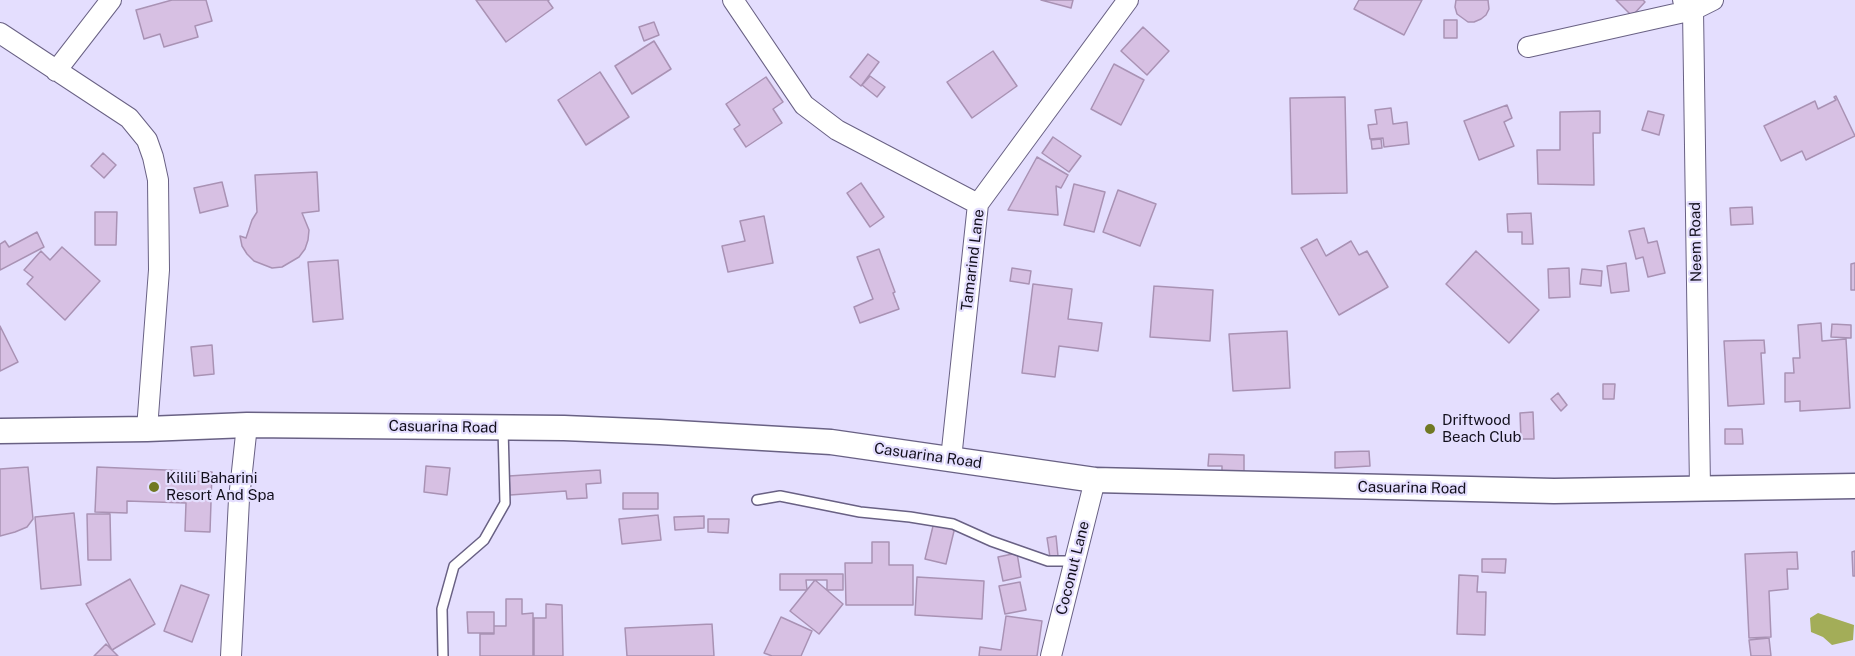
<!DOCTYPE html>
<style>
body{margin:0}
canvas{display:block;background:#e4defe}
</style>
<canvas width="1855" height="656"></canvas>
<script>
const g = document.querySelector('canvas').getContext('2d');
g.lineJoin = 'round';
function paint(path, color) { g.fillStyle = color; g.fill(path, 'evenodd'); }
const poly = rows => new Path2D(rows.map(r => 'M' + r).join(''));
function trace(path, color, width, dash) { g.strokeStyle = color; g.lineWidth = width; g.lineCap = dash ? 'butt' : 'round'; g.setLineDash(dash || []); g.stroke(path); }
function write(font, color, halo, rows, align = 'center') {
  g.font = font + ' "Public Sans",sans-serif'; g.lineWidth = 4.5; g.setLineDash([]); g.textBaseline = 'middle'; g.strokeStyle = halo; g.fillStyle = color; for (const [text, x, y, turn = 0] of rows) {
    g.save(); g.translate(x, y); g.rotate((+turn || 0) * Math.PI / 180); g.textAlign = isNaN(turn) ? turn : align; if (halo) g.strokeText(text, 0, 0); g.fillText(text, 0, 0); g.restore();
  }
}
const water = poly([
 [1818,613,1854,625,1853,640,1832,645,1823,637,1811,632,1810,618]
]);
const building = poly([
 [172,0,206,0,212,21,195,26,198,37,164,47,160,34,144,39,136,10,172,0],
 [476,0,549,0,548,1,553,8,506,42,476,0],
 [1041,0,1073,0,1071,8,1041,0],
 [1359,0,1422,0,1404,35,1354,9,1359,0],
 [1456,0,1488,0,1489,9,1486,15,1481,19,1474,22,1468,22,1457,14,1455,7,1456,0],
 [1616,0,1643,0,1645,2,1632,16,1616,0],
 [1444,20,1457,20,1457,38,1444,38,1444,20],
 [654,22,659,35,644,41,639,27,654,22],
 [1143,27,1169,51,1147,75,1121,51,1143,27],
 [654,41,671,69,632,94,615,66,654,41],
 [993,51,1017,86,972,118,947,82,993,51],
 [868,54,879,62,861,86,850,77,868,54],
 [1114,64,1144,80,1121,125,1091,109,1114,64],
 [600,72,629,117,586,145,558,100,600,72],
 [870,76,885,87,877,97,862,85,870,76],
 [766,77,783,102,773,109,782,123,746,147,734,129,740,125,726,104,766,77],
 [1836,96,1855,136,1806,160,1802,151,1781,161,1764,126,1815,101,1818,109,1836,100,1834,97,1836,96],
 [1345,97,1347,193,1292,194,1290,98,1345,97],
 [1507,105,1512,118,1504,122,1514,146,1479,160,1464,121,1507,105],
 [1391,108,1393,124,1407,122,1409,144,1384,147,1383,138,1370,139,1368,125,1377,124,1375,110,1391,108],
 [1600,111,1600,133,1593,133,1594,185,1538,184,1537,150,1560,150,1560,112,1600,111],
 [1648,111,1664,115,1659,135,1642,130,1648,111],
 [1053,137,1081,156,1069,172,1042,153,1053,137],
 [1381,139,1382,148,1372,149,1371,140,1381,139],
 [103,153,116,165,104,178,91,166,103,153],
 [1037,157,1068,175,1061,188,1056,186,1058,215,1008,210,1037,157],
 [317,172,319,211,302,213,309,230,308,240,305,249,299,257,282,267,272,268,254,261,247,254,242,246,240,236,246,238,252,220,257,212,255,175,317,172],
 [222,182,228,206,200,213,194,188,222,182],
 [861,183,884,217,870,227,847,193,861,183],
 [1074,184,1105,192,1094,232,1064,225,1074,184],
 [1118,190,1156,204,1140,246,1103,232,1118,190],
 [1752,207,1753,224,1731,225,1730,208,1752,207],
 [95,212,117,212,116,245,95,245,95,212],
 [1531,213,1533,244,1522,244,1522,232,1508,232,1507,214,1531,213],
 [764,216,773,263,728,272,722,246,745,241,740,221,764,216],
 [1644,228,1648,243,1657,241,1665,273,1648,277,1643,257,1636,259,1629,231,1644,228],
 [37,232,44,247,0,270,0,244,5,241,9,247,37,232],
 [1317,239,1326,256,1351,241,1359,255,1367,251,1388,287,1339,315,1301,248,1317,239],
 [62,247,100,281,65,320,27,284,33,277,24,270,41,251,50,260,62,247],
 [879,249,895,292,893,293,899,309,860,323,854,307,873,299,857,257,879,249],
 [1476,251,1539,310,1509,343,1446,284,1476,251],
 [338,260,343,319,313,322,308,262,338,260],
 [1626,263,1629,291,1611,293,1607,266,1626,263],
 [1855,263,1855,290,1851,290,1851,264,1855,263],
 [1012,268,1031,271,1029,284,1010,281,1012,268],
 [1569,268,1570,297,1549,298,1548,269,1569,268],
 [1582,269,1602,271,1601,286,1580,284,1582,269],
 [1033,284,1072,289,1068,319,1102,323,1098,351,1059,346,1055,377,1022,373,1033,284],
 [1154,286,1213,290,1210,341,1150,337,1154,286],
 [1821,323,1822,341,1846,339,1850,408,1800,411,1800,401,1785,402,1785,373,1794,373,1793,358,1800,358,1798,325,1821,323],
 [1832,324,1851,325,1851,338,1831,337,1832,324],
 [0,326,18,362,0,371,0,326],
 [1287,331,1290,388,1233,391,1229,334,1287,331],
 [1764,340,1765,353,1761,353,1764,404,1728,406,1724,341,1764,340],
 [212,345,214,374,194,376,191,347,212,345],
 [1603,384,1615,384,1614,399,1603,399,1603,384],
 [1558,393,1567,405,1561,411,1551,399,1558,393],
 [1533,412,1534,439,1521,439,1520,413,1533,412],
 [1725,429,1742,429,1743,444,1725,444,1725,429],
 [1369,451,1370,466,1335,468,1335,452,1369,451],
 [1209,454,1244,455,1244,476,1222,475,1222,466,1208,466,1209,454],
 [426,466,450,468,447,495,424,492,426,466],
 [28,467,33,519,27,527,15,532,0,536,0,469,28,467],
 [97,467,212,472,210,532,185,531,186,503,127,501,127,513,95,512,97,467],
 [600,470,601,483,586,484,587,498,567,499,566,491,510,495,509,476,600,470],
 [623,493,658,493,658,509,623,509,623,493],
 [74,513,81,585,41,589,35,517,74,513],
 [87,514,110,514,111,560,88,560,87,514],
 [658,515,661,540,622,544,619,519,658,515],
 [704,516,704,528,675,530,674,517,704,516],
 [708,519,729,519,728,533,708,532,708,519],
 [934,522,955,527,946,564,925,559,934,522],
 [1056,536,1058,556,1050,557,1047,538,1056,536],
 [872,542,889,542,889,565,913,565,913,605,846,605,845,563,872,563,872,542],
 [1855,551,1855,576,1853,576,1852,552,1855,551],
 [1797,552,1798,569,1787,569,1788,589,1769,591,1771,637,1749,638,1745,554,1797,552],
 [1017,553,1021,577,1003,581,998,557,1017,553],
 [1482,559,1506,559,1505,573,1482,572,1482,559],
 [780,574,843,574,843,590,827,590,827,580,806,580,807,590,780,590,780,574],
 [1459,575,1478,576,1477,592,1486,592,1485,635,1457,634,1459,575],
 [917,577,984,581,982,619,915,615,917,577],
 [130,579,155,624,112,650,86,604,130,579],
 [815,580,843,604,819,634,790,611,815,580],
 [1020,582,1026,610,1005,614,999,586,1020,582],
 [181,585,209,595,192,642,164,631,181,585],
 [506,599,522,599,522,614,533,613,533,656,480,656,480,634,494,634,494,626,506,626,506,599],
 [546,604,562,605,563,656,534,656,534,618,546,618,546,604],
 [467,612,494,612,494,633,468,633,467,612],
 [1006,616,1042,621,1037,656,979,656,980,647,1001,650,1006,616],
 [781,617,812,631,801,656,772,656,764,653,781,617],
 [712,624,714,656,627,656,625,628,712,624],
 [1769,638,1771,656,1751,656,1749,640,1769,638],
 [106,644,118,656,94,656,106,644]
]);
const service = poly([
 [757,500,780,496,860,512,910,517,953,524,991,541,1048,561,1074,561],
 [443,656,442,609,454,566,484,540,505,503,503,428]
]);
const minor = poly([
 [733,0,804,105,837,130,978,204],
 [1683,0,1693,10,1700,488],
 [0,33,129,118,147,140,153,157,158,180,159,270,147,429],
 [1528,47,1693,10,1713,0],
 [56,71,111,0],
 [951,459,978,204,1128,0],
 [231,656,239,499,247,425],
 [1051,656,1095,480]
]);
const tertiary = poly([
 [0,431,147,429,247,425,564,428,660,432,831,442,1095,480,1554,491,1855,486]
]);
const markers = [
 [1430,429,6,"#707823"],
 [154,487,6,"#707823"]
];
const streetNames = [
 ["Neem Road",1696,242,-91],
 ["Tamarind Lane",973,260,-83],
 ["Casuarina Road",443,427,1],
 ["Casuarina Road",928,456,8],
 ["Casuarina Road",1412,488,1],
 ["Coconut Lane",1073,568,-76]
];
const poiNames = [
 ["Driftwood",1442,420],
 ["Beach Club",1442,437],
 ["Kilili Baharini",166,478],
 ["Resort And Spa",166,495]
];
paint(water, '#a3ad58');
paint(building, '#d7c0e3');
trace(building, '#a992b4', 1.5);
trace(service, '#696184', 12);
trace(minor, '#696184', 22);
trace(tertiary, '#696184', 27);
trace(service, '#fff', 9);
trace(minor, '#fff', 20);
trace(tertiary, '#fff', 24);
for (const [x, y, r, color] of markers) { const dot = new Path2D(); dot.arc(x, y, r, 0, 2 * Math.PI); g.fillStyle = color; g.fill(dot); trace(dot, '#e4defe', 2); }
write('15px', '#120f1c', '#e4defe', streetNames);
write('15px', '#120f1c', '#e4defe', poiNames, 'left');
</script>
